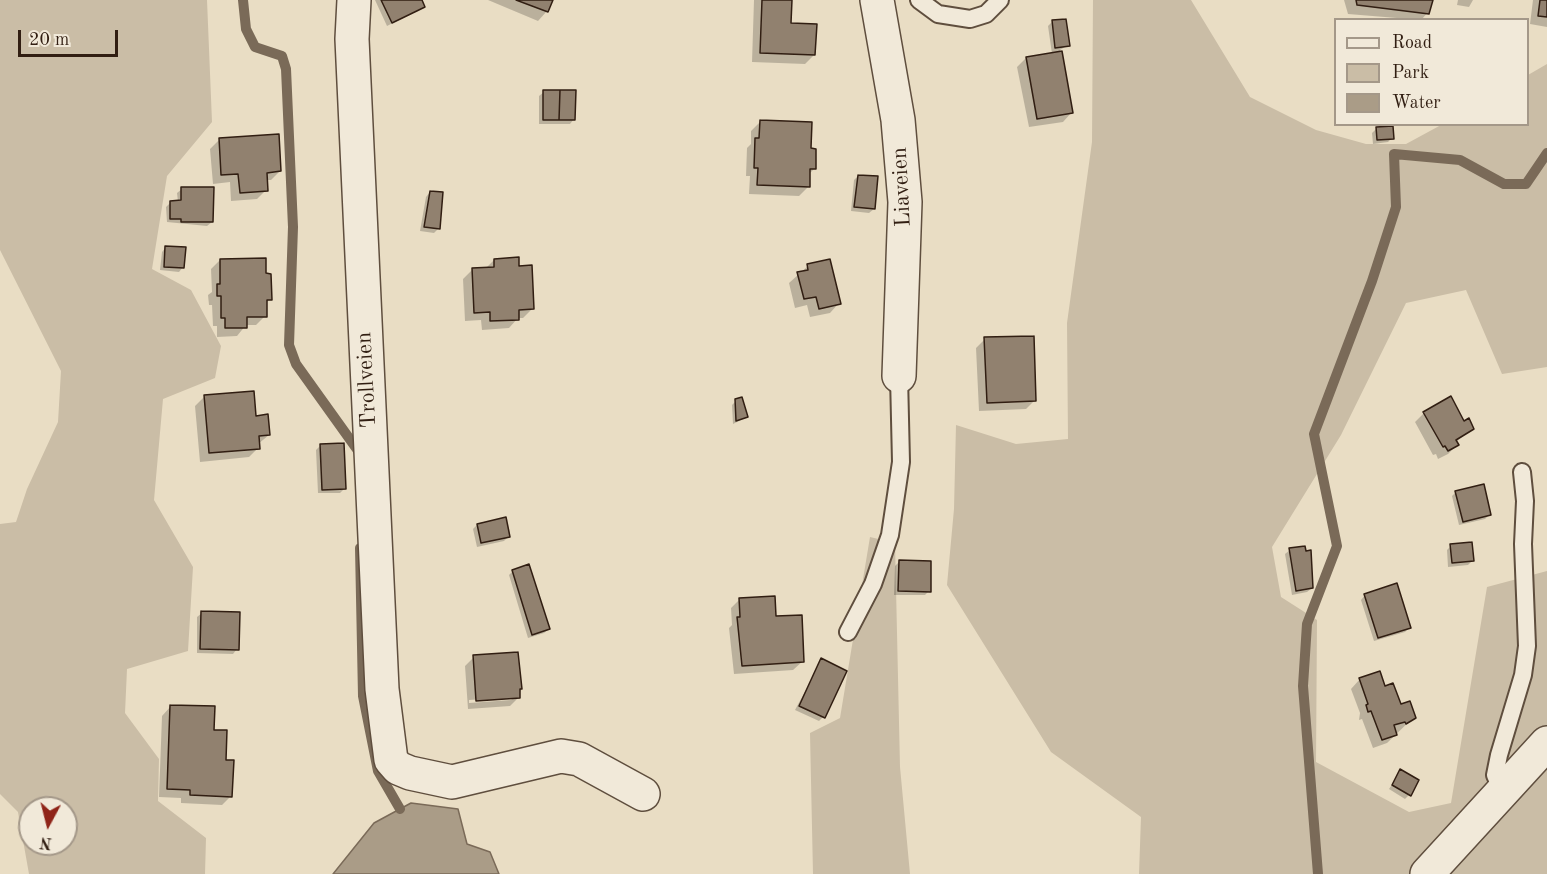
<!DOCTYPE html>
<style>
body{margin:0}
#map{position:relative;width:1547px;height:874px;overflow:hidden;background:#e9ddc4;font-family:"Old Standard TT",serif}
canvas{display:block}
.legend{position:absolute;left:1334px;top:18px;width:195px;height:108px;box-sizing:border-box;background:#f1e9d9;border:2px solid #a49889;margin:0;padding:8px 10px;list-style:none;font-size:18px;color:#311e12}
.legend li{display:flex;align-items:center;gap:12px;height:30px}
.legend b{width:30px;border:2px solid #a49889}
.north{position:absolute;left:18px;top:796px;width:60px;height:60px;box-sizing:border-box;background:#f1e9d9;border:2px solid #a49889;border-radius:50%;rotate:187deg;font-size:16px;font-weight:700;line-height:24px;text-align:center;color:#311e12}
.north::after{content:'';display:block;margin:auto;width:21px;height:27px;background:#8f2418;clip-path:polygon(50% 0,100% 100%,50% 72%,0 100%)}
.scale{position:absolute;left:18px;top:30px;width:100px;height:27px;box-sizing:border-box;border:3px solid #311e12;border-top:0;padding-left:8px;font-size:18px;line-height:21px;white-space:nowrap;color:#311e12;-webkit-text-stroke:4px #f1e9d9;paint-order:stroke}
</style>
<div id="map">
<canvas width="1547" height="874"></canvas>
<ul class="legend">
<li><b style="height:8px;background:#f1e9d9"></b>Road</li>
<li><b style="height:16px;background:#cabda6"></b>Park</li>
<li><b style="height:16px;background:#aa9c87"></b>Water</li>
</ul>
<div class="north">N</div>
<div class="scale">20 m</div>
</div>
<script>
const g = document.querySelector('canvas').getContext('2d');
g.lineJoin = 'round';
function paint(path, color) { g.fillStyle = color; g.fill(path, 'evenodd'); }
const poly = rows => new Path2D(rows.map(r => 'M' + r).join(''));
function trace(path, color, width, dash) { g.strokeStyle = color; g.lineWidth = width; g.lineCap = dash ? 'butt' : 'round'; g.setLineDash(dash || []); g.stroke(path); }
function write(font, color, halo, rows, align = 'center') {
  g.font = font + ' "Old Standard TT",serif'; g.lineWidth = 4.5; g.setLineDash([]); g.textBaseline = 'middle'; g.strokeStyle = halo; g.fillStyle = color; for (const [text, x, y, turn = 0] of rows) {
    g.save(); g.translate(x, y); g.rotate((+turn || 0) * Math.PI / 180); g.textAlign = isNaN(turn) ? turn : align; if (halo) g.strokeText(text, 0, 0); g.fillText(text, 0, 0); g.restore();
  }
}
const green = poly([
 [0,0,207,0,212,122,167,176,152,269,191,290,221,346,215,378,163,399,154,500,193,567,188,651,127,669,125,713,159,759,158,801,206,838,205,874,29,874,18,812,0,794,0,524,16,522,27,489,58,422,61,371,0,250],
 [30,808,66,808,66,844,30,844],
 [1093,0,1191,0,1250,97,1316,130,1366,144,1406,144,1441,125,1528,124,1528,75,1547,64,1547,367,1502,374,1466,290,1406,303,1341,435,1272,547,1281,597,1317,620,1316,762,1409,812,1451,803,1487,587,1547,571,1547,874,1139,874,1141,817,1051,752,947,585,954,509,956,425,1016,444,1068,439,1067,323,1092,142],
 [870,537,895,543,900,767,910,874,813,874,810,733,840,718]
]);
const water = poly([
 [411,803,458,809,467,844,490,852,499,874,333,874,374,823,411,803]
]);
const shadow = poly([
 [375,0,420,0,424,7,387,26],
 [488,0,551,0,547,11,538,21],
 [754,0,790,0,789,24,814,55,805,64,752,62],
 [1344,0,1432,0,1431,9,1421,20,1348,14],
 [1458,0,1473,0,1469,7,1457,5],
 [1533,0,1547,0,1547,27,1530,24],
 [1052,22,1068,45,1060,50,1072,112,1063,122,1029,127,1017,67,1026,58,1052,54,1048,26],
 [544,92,574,119,570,124,539,124,539,96],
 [760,122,809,150,814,169,809,174,808,187,799,196,749,194,750,176,746,176,747,148,751,144,751,131],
 [1377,128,1392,138,1388,142,1373,144,1372,133],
 [219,140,280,171,271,180,266,180,266,190,257,199,231,201,230,182,213,184,210,149],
 [858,176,874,209,869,213,851,211,854,180],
 [182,189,212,222,207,226,167,222,166,207,171,202,178,202,177,193],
 [430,192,438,229,434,233,420,231,426,197],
 [166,247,183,267,179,272,160,270,162,252],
 [220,260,270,299,265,304,265,316,256,325,246,325,237,336,217,337,217,326,213,326,212,305,209,305,208,295,212,292,211,269],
 [494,260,518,267,532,309,523,318,518,318,509,328,482,330,481,320,465,321,463,279,472,270,485,269],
 [808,266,839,303,830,313,810,317,807,305,795,308,789,283],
 [985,339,1035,400,1026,409,979,411,976,348],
 [204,397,255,417,269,435,258,444,258,448,249,457,200,462,195,406],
 [736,401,747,417,733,424,732,405],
 [1424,413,1463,423,1473,428,1456,442,1457,445,1448,454,1438,459,1436,454,1433,455,1415,422],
 [320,446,345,488,340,493,318,493,316,450],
 [1456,492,1490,514,1485,519,1459,525,1452,496],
 [477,525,508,537,504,541,477,547,473,529],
 [1451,546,1472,561,1468,565,1448,567,1447,550],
 [1290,550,1312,588,1307,592,1292,595,1285,554],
 [899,562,929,591,925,595,894,595,895,566],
 [513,571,549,629,544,633,528,638,509,575],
 [1365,595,1409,628,1405,632,1374,641,1361,600],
 [740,599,774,618,803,661,793,670,734,674,729,628,732,625,731,608],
 [202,613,237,649,233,654,197,653,197,617],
 [474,657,521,688,519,697,510,706,468,709,465,666],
 [514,697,511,700,469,703,469,700],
 [822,660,823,717,819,721,795,710],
 [1360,679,1384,688,1414,717,1387,743,1373,748,1362,719,1359,720,1360,713,1351,689],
 [171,706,213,731,224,761,231,796,222,805,181,803,181,798,159,797,162,716],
 [1401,771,1409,795,1405,799,1389,789]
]);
const stream = poly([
 [243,0,246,29,255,47,282,56,286,69,293,227,289,345,296,364,359,452,359,457],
 [360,548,363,696,378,771,400,809],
 [1318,874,1303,686,1307,624,1337,546,1314,434,1372,281,1396,207,1394,154,1460,160,1504,184,1526,184,1547,153]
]);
const building = poly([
 [381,0,422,0,425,7,392,23,381,0],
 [516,0,553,0,548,12,516,0],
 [762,0,792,0,791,23,817,24,815,55,760,53,762,0],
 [1356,0,1433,0,1429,14,1357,5,1356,0],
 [1540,0,1547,0,1547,17,1538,16,1540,0],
 [1066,19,1070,46,1055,48,1052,20,1066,19],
 [1062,51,1073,113,1037,119,1026,57,1062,51],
 [543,90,560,90,559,120,543,120,543,90],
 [560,90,576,90,575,120,559,120,560,90],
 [760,120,812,122,811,148,816,149,816,169,810,169,810,187,757,185,758,168,754,168,755,138,759,138,760,120],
 [1393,126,1394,139,1377,140,1376,127,1393,126],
 [279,134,281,171,267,173,268,191,240,193,238,174,221,175,219,138,279,134],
 [858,175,878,176,875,209,854,207,858,175],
 [181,187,214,187,213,222,181,222,181,219,170,219,170,201,181,200,181,187],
 [430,191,443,192,440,229,424,227,430,191],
 [165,246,186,247,184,268,164,267,165,246],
 [519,257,519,266,532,265,534,309,519,310,519,320,490,321,490,312,474,313,472,268,494,267,494,259,519,257],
 [266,258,266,273,271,274,272,300,267,300,267,317,247,317,247,328,225,328,225,318,221,318,221,296,217,296,217,284,220,284,220,259,266,258],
 [830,259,841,304,819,309,816,297,804,299,797,272,808,270,807,264,830,259],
 [1034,336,1036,401,987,403,984,337,1034,336],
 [254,391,256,416,268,414,270,435,259,436,260,449,209,453,204,395,254,391],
 [1451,396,1464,421,1469,418,1474,429,1456,440,1459,445,1448,451,1445,446,1443,447,1423,412,1451,396],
 [742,397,748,417,736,421,735,399,742,397],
 [344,443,346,489,322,490,320,444,344,443],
 [1484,484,1491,515,1463,522,1455,491,1484,484],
 [506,517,510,537,481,543,477,524,506,517],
 [1472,542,1474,561,1452,563,1450,544,1472,542],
 [1305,546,1306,551,1311,550,1313,588,1296,591,1289,548,1305,546],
 [899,560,931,561,931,592,898,591,899,560],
 [529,564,550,629,532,635,512,570,529,564],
 [1397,583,1411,628,1378,638,1364,594,1397,583],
 [775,596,776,616,802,615,804,662,742,666,737,617,740,617,739,598,775,596],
 [201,611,240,612,239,650,200,649,201,611],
 [518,652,522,689,520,689,520,698,476,701,473,655,518,652],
 [821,658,847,671,825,718,799,706,821,658],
 [1380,671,1385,686,1393,683,1401,704,1410,701,1416,718,1406,724,1405,722,1394,725,1397,735,1382,740,1371,711,1368,712,1366,705,1368,704,1359,678,1380,671],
 [170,705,215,706,214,730,227,730,226,760,234,760,232,797,190,795,190,790,167,789,170,705],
 [1400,769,1419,780,1411,796,1392,785,1400,769]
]);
const service = poly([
 [919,0,938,14,970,19,986,14,1000,0],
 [848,632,873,584,890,535,901,462,899,376],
 [1502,791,1495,775,1499,755,1523,675,1527,646,1523,544,1525,501,1522,472]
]);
const minor = poly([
 [354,0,352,39,382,689,391,760,398,768,410,773,452,782,561,756,579,759,643,794],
 [877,0,898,120,905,202,899,376],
 [1427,874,1547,743]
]);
const streetNames = [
 ["Liaveien",902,187,-93],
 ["Trollveien",367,380,-93]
];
paint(green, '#cabda6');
paint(water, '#aa9c87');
trace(water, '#7a6a58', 1.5);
paint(shadow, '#0003');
trace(stream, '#7a6a58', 10);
paint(building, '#91816f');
trace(building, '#311e12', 1.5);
trace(service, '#5f4e3e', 20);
trace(minor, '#5f4e3e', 36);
trace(service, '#f1e9d9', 16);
trace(minor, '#f1e9d9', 33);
write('22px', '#311e12', '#f1e9d9', streetNames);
</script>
